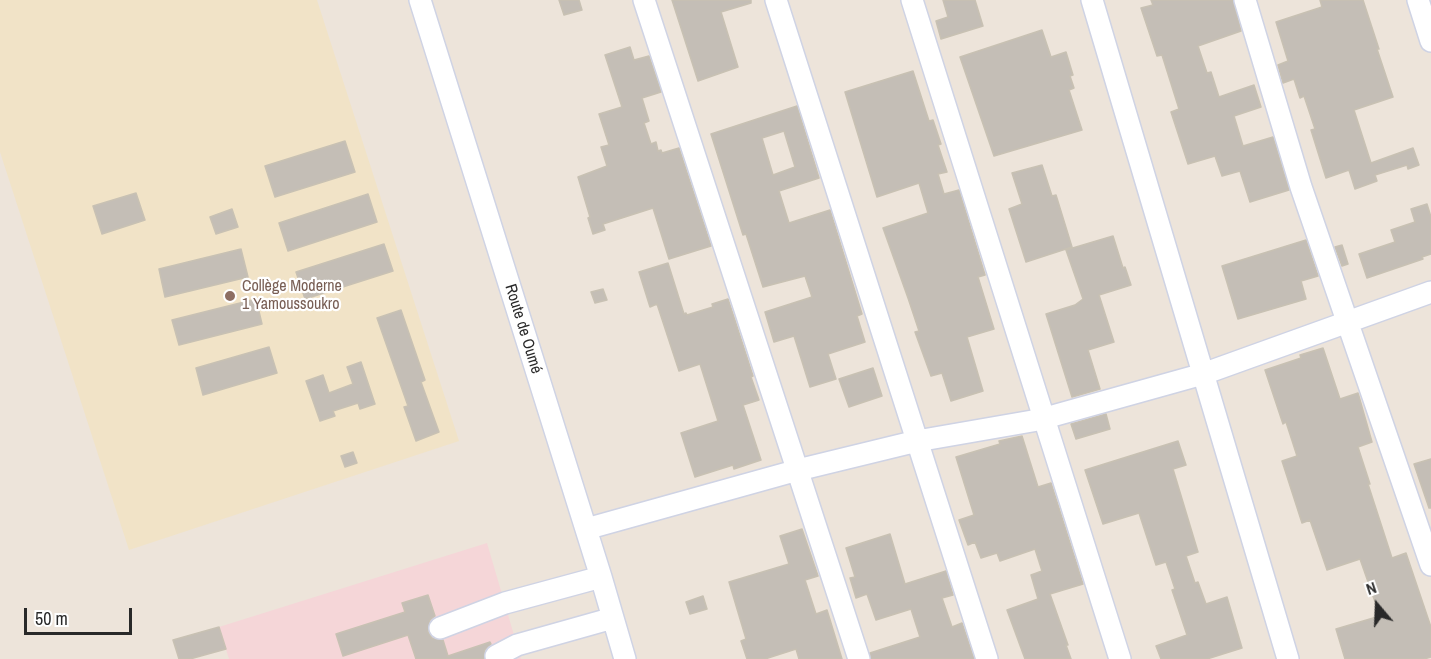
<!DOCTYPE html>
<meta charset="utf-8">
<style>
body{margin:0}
#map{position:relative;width:1431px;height:659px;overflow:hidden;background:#ede4da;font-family:"Archivo Narrow",sans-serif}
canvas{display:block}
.north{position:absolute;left:1347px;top:575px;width:60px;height:60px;-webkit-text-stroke:4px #fff;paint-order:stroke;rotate:341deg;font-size:16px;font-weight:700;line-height:24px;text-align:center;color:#292929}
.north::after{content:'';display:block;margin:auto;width:21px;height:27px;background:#292929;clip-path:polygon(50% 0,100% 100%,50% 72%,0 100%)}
.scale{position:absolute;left:24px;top:608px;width:108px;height:27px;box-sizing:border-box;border:3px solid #292929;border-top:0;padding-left:8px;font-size:18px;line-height:21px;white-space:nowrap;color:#292929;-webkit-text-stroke:4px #fff;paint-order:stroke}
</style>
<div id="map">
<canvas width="1431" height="659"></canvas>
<div class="north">N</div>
<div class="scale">50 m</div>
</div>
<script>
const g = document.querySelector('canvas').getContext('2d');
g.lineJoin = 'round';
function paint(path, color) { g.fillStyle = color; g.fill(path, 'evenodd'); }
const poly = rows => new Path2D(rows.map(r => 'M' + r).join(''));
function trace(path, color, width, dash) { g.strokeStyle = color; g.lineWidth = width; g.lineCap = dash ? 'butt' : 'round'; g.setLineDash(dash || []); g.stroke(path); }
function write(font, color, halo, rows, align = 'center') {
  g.font = font + ' "Archivo Narrow",sans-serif'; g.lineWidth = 4.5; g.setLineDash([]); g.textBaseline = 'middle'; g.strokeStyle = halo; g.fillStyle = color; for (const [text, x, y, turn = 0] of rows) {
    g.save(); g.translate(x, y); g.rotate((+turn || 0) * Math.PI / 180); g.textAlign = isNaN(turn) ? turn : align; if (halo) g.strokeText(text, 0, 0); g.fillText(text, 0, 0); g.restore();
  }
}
const education = poly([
 [0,0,317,0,459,441,129,550,0,152]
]);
const medical = poly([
 [487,543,521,659,229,659,219,627]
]);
const building = poly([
 [559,0,579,0,582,10,564,15,559,0],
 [672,0,751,0,751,3,721,12,738,67,698,81,672,0],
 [943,0,975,0,983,26,941,39,936,21,948,17,943,0],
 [1151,0,1233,0,1241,31,1198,46,1207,73,1211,72,1219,97,1254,85,1261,107,1234,116,1243,146,1273,137,1289,190,1250,202,1240,171,1222,176,1215,156,1188,164,1171,112,1179,109,1162,55,1157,56,1141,8,1153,5,1151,0],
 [1320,0,1363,0,1379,49,1377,49,1393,97,1354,110,1371,163,1413,148,1419,165,1408,169,1407,165,1375,175,1377,181,1355,189,1349,170,1326,178,1311,130,1315,129,1304,96,1300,98,1294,79,1283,83,1278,65,1288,61,1276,22,1322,7,1320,0],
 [1042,30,1051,57,1066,52,1073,75,1070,76,1074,88,1069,90,1082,130,994,156,960,57,1042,30],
 [630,47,634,60,649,56,661,92,642,98,649,121,644,123,651,144,656,142,658,151,661,150,662,153,679,148,711,246,669,259,653,208,603,224,605,230,593,234,588,218,590,217,578,177,607,166,601,147,609,145,599,114,622,107,605,55,630,47],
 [913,71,929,121,933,120,941,144,938,145,947,172,938,174,944,194,959,190,985,275,978,277,994,329,967,337,983,391,951,401,942,373,931,376,915,332,919,331,908,298,883,228,928,213,919,183,877,197,845,92,913,71],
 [797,106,819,178,779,191,789,223,830,210,862,314,857,316,865,342,828,354,836,379,810,387,794,336,774,342,765,312,812,297,805,276,763,287,746,234,743,235,711,134,797,106],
 [784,131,795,167,773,175,762,138,784,131],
 [345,141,355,172,275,197,265,166,345,141],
 [1042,165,1052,196,1056,195,1072,247,1026,262,1009,209,1022,204,1012,173,1042,165],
 [136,193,145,220,102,234,93,206,136,193],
 [368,194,377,222,288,251,279,223,368,194],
 [1427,204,1431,217,1431,254,1422,257,1423,259,1367,278,1359,254,1395,242,1391,230,1415,222,1411,209,1427,204],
 [232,209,238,227,216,234,210,217,232,209],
 [1113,236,1123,268,1125,267,1131,285,1099,295,1114,342,1088,350,1100,389,1072,397,1046,314,1075,305,1083,299,1066,250,1113,236],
 [1306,240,1318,276,1301,281,1306,299,1238,319,1222,266,1306,240],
 [384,244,393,271,305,299,296,272,384,244],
 [1342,245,1348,264,1342,266,1335,247,1342,245],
 [241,249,248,277,165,297,159,269,241,249],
 [668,263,684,314,686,313,687,315,713,307,712,304,728,299,753,376,751,377,759,400,743,405,761,460,734,469,733,465,695,477,681,433,718,421,700,364,679,371,657,304,650,307,639,272,668,263],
 [603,289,607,300,595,303,591,292,603,289],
 [256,299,262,324,179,345,172,320,256,299],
 [401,310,425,380,421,382,439,432,416,441,404,407,408,406,377,318,401,310],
 [269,347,277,373,203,395,196,368,269,347],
 [1323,348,1340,399,1358,393,1372,442,1358,447,1370,484,1368,484,1392,558,1406,553,1431,627,1431,657,1424,659,1345,659,1336,629,1380,616,1360,559,1327,570,1310,520,1302,523,1282,461,1297,456,1286,422,1283,424,1265,370,1301,358,1300,355,1323,348],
 [361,362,375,404,360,409,358,403,333,411,335,416,320,421,306,381,323,375,329,393,353,384,347,367,361,362],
 [873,368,882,396,849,407,839,379,873,368],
 [1106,414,1110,429,1076,439,1071,424,1106,414],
 [1022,436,1038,487,1051,483,1083,584,1050,594,1068,645,1066,645,1071,659,1025,659,1007,610,1038,599,1031,575,1042,571,1035,549,1000,561,997,553,981,558,975,542,968,545,959,520,974,515,956,457,1000,444,999,441,1022,436],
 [1178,441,1186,465,1173,469,1198,552,1186,556,1195,583,1198,582,1206,604,1227,597,1242,648,1207,659,1161,659,1156,646,1187,635,1172,590,1175,589,1166,562,1156,565,1139,513,1103,524,1085,470,1178,441],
 [353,452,357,463,345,467,341,456,353,452],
 [1431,459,1431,508,1429,508,1414,464,1431,459],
 [802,529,818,576,805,580,816,614,827,610,842,659,799,659,796,649,765,659,747,659,741,641,746,639,729,582,789,564,780,536,802,529],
 [890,534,905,584,946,571,953,595,942,598,952,627,962,623,974,659,871,659,870,653,920,637,911,609,876,620,867,594,856,598,850,578,855,577,846,548,890,534],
 [428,595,435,616,430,620,428,632,432,638,443,640,448,656,490,642,491,644,485,650,484,659,416,659,408,635,343,656,336,634,405,612,402,603,428,595],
 [703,596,707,609,690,614,686,602,703,596],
 [219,627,226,649,190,659,179,659,173,640,219,627]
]);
const minor = poly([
 [420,0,601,577,625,659],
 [644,0,859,659],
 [776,0,987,659],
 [912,0,1120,659],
 [1092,0,1288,659],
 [1245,0,1301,187,1431,565],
 [1418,0,1431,41],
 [586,529,798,470,917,441,1038,420,1203,374,1431,292],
 [440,628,505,603,601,577],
 [496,656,517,645,613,618]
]);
const markers = [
 [230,296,6,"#8d6e63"]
];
const educationNames = [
 ["Collège Moderne",242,287],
 ["1 Yamoussoukro",242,305]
];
const streetNames = [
 ["Route de Oumé",523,329,73]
];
paint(education, '#f1e3c7');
paint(medical, '#f5d6d8');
paint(building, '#c4beb6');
trace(building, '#c8c1b3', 1.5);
trace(minor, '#cfd3e4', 24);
trace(minor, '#fff', 21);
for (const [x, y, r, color] of markers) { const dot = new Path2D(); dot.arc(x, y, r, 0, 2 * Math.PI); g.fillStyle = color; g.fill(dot); trace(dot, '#fff', 2); }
write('16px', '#785e54', '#fff', educationNames, 'left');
write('16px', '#292929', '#fff', streetNames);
</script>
